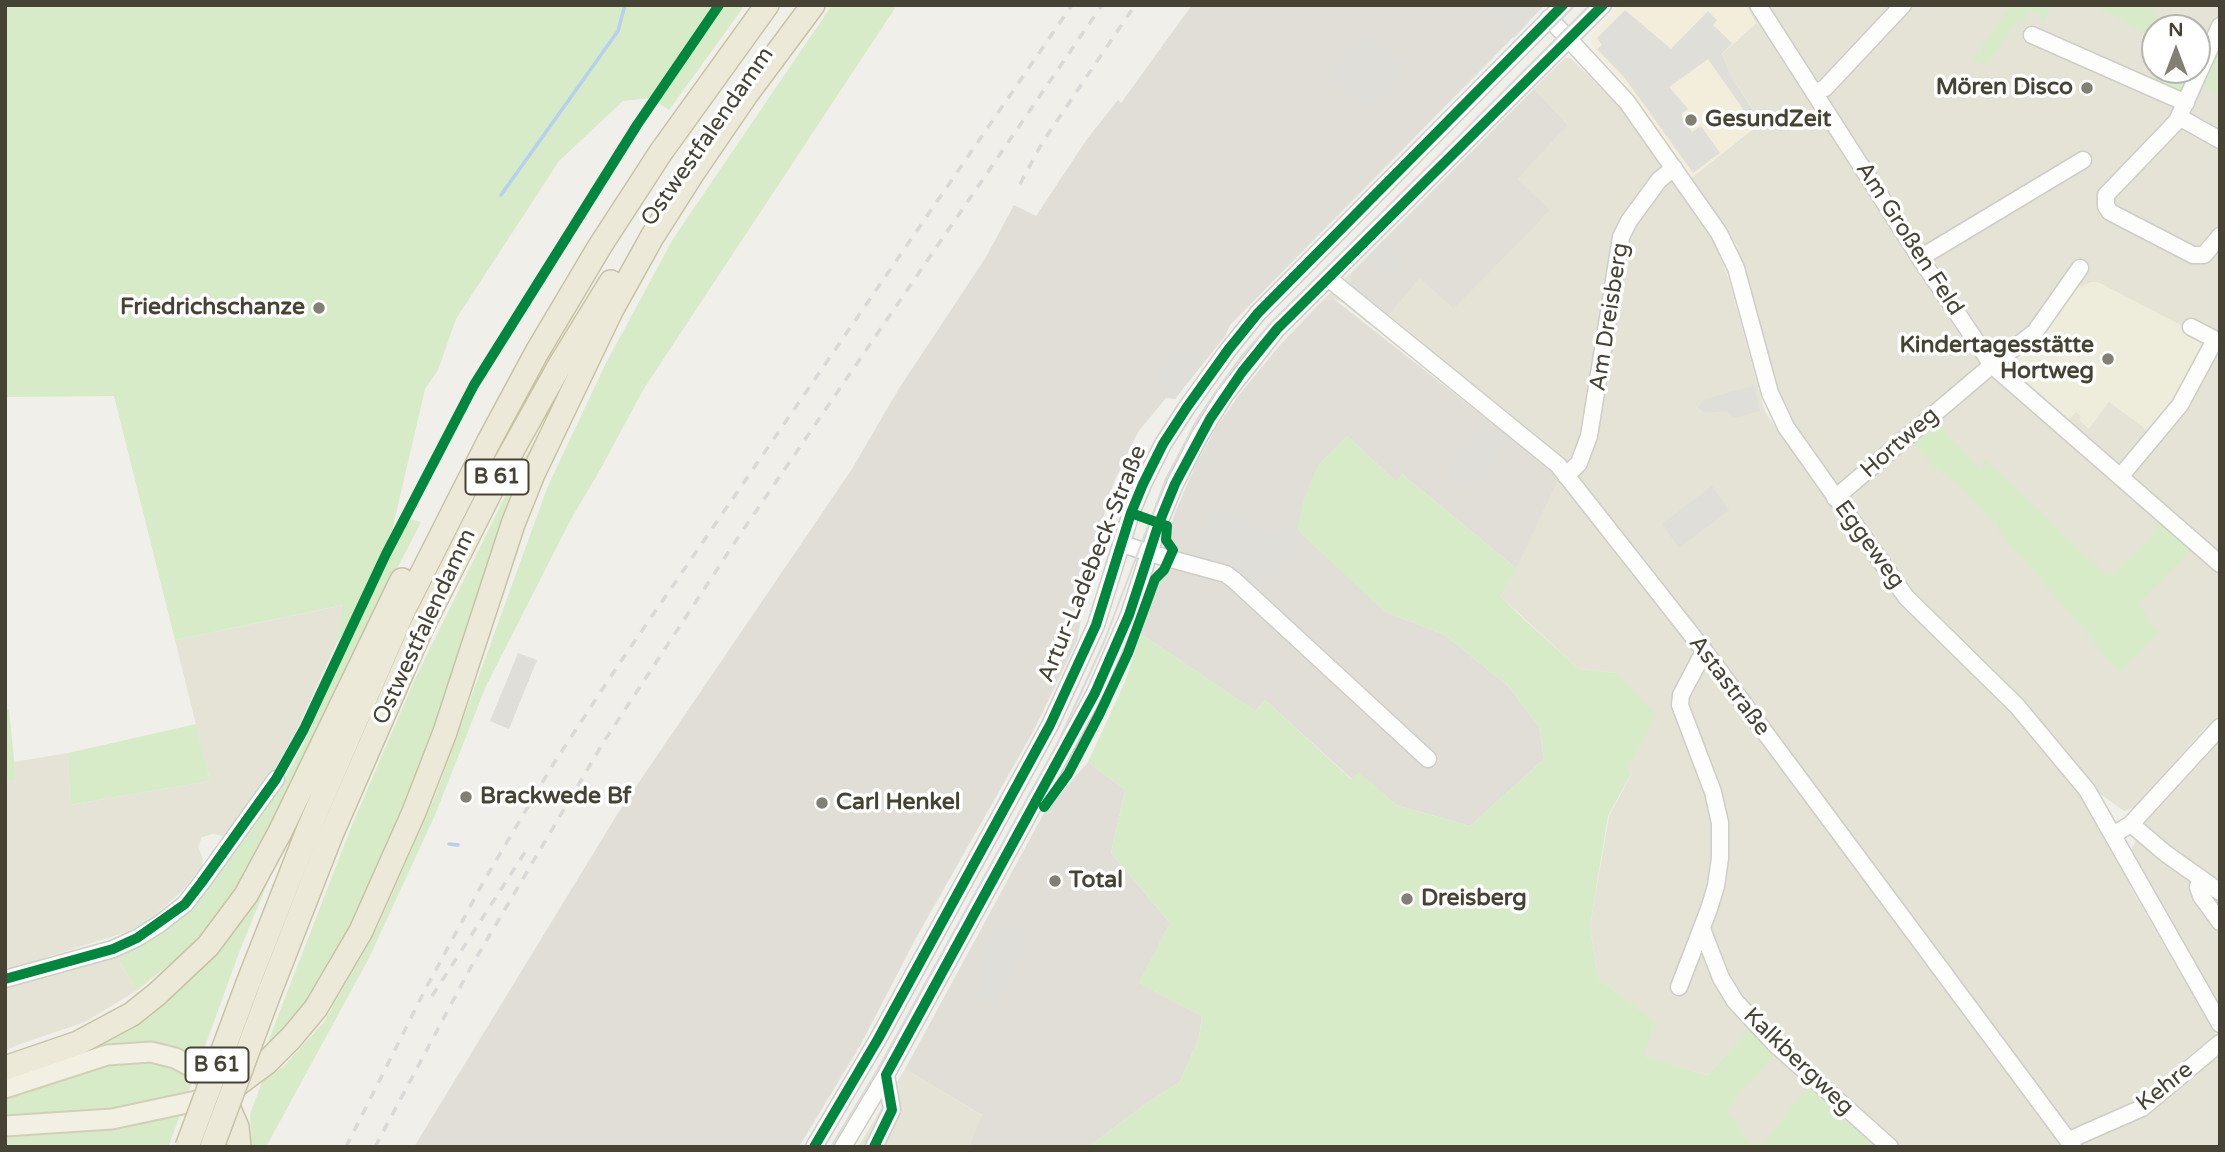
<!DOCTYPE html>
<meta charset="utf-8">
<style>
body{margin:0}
#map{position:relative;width:2225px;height:1152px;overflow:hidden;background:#f0efe9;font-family:"Varela Round",sans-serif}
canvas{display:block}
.frame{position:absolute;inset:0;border:7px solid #464335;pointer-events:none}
.north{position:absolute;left:2141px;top:14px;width:70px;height:70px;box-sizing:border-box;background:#fff;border:2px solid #b5b4ae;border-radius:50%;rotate:0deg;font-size:19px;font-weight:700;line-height:28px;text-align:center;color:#464335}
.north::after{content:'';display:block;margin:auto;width:24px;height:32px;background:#827f74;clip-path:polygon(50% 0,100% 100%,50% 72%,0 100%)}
</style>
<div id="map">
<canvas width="2225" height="1152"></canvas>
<div class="frame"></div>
<div class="north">N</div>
</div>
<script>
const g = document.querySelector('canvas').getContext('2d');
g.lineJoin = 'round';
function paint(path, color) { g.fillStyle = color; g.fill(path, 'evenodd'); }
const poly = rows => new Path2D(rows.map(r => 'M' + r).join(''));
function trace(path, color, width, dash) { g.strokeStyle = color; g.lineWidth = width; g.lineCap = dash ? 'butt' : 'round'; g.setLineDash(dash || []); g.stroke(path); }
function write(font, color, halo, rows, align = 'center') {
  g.font = font + ' "Varela Round",sans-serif'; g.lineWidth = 7; g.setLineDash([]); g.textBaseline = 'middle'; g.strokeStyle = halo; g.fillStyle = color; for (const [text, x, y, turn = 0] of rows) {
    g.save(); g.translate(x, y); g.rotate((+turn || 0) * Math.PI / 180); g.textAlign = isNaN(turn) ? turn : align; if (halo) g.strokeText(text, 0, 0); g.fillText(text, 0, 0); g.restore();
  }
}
const residential = poly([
 [1746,5,2220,5,2220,718,2205,728,2135,807,2124,811,2093,789,2018,694,1931,612,1895,571,1794,426,1777,392,1738,248,1727,228,1691,178,1762,122,1733,80,1722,54,1756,23],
 [2155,28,2197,28,2197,70,2155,70],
 [1565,58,1570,58,1616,101,1715,244,1728,277,1765,412,1900,603,2013,712,2079,792,2103,831,2132,890,2220,1042,2220,1147,1874,1147,1809,1086,1760,1147,1753,1147,1726,1109,1775,1056,1750,1030,1707,1075,1642,1056,1655,1022,1598,978,1590,926,1609,816,1631,775,1627,771,1617,673,1579,669,1501,597,1558,481,1549,468,1340,301,1334,299,1323,300,1350,274,1351,285,1354,290,1419,278,1455,307,1516,179,1568,125,1534,89],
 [344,605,336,644,298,727,271,776,252,803,225,836,213,834,202,837,198,847,203,859,201,867,182,891,147,922,127,932,5,970,5,782,16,780,14,762,68,753,70,805,210,781,175,640],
 [2220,740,2220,1010,2131,851,2145,820],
 [115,953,136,991,85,1022,17,1045,5,1051,5,988],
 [905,1069,983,1116,969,1147,858,1147]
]);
const commercial = poly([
 [1620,5,1746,5,1756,23,1722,54,1733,80,1762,122,1691,178,1623,81,1595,50,1591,43,1591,35]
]);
const industrial = poly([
 [1192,5,1545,5,1230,325,1225,336,1175,399,1166,398,1138,432,1114,482,1094,548,1077,641,1034,730,916,938,861,1044,799,1147,414,1147,618,813,852,469,898,390,986,257,1014,205,1036,216,1087,139,1118,100,1121,103],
 [1534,89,1568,125,1517,179,1550,210,1454,308,1419,278,1387,317,1354,290,1351,285,1350,274],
 [1334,299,1549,468,1558,481,1516,568,1402,474,1397,482,1347,436,1383,611,1445,635,1509,687,1539,727,1544,759,1470,826,1396,805,1359,773,1352,779,1265,700,1255,711,1141,634,1174,515,1197,462,1216,428,1239,395,1279,346,1323,300],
 [1088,762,1125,790,1111,853,1170,923,1139,983,1202,1016,1199,1037,1180,1082,1148,1102,1088,1147,969,1147,982,1115,905,1069,1044,813]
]);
const education = poly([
 [2090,282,2098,282,2202,336,2207,346,2178,399,2151,433,2109,402,2089,429,2079,420,2081,417,2076,412,2069,420,2017,373,2015,364,2020,354,2035,342,2077,284,2082,287]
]);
const green = poly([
 [5,5,745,5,669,110,657,102,717,15,711,11,651,98,623,101,559,161,456,319,438,370,425,389,391,535,345,631,336,644,343,605,175,640,114,396,5,397],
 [832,5,897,5,643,390,600,470,571,519,486,686,435,815,369,958,266,1147,251,1147,250,1114,262,1082,284,1066,324,1022,378,926,434,799,548,486,606,363,673,239],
 [2004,5,2050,5,2043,26,2040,20,2041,16,2030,12,2024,22,2018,21,1986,66,1972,60,2008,9],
 [2094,5,2156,5,2153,13,2156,18,2176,28,2155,28,2155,39],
 [2197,37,2208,41,2209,45,2197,72,2194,73,2186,88,2183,91,2175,92,2152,81,2156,70,2197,70],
 [2218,46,2220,47,2220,94,2201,85],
 [555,405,455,687,355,925,307,1004,264,1052,352,825,415,679,520,466],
 [1937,422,1980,470,1986,460,2108,576,2143,545,2161,522,2191,550,2138,604,2155,628,2161,632,2120,673,1965,491,1933,466,1913,442],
 [1347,435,1397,482,1402,474,1516,568,1501,597,1517,613,1579,669,1617,673,1656,715,1627,770,1631,774,1608,816,1590,926,1598,978,1656,1022,1643,1056,1707,1075,1749,1030,1775,1056,1727,1109,1753,1147,1088,1147,1148,1102,1180,1082,1199,1037,1202,1016,1138,983,1170,923,1111,853,1125,790,1088,762,1125,682,1141,634,1255,711,1265,700,1351,779,1359,772,1396,805,1470,826,1544,759,1539,727,1509,687,1445,635,1383,611,1297,530,1304,498,1318,465],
 [409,519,421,522,354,653,287,796,235,891,190,948,136,991,115,953,199,897,278,791,304,744,346,649],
 [9,709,16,780,5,782,5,710],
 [196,724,210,781,70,805,68,753],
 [270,870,272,872,240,950,199,1063,102,1048,99,1040],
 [126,1060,169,1065,189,1075,193,1081,188,1093,156,1102,118,1108,5,1116,5,1099,99,1067],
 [1809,1085,1847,1121,1874,1147,1760,1147],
 [181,1113,168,1147,5,1147,5,1133]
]);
const parking = poly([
 [1480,5,1526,5,1530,10,1529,22,1514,38],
 [1625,10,1671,49,1708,11,1717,20,1713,25,1732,43,1722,54,1733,80,1756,114,1750,119,1708,59,1669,87,1688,109,1682,113,1682,117,1692,132,1701,126,1720,153,1693,173,1624,77,1597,49,1602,45,1597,38],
 [1364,32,1406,65,1370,111,1328,79],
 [1383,240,1400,256,1394,263,1399,268,1391,277,1369,256],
 [1178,347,1203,363,1175,398,1154,382,1158,373,1155,370],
 [1754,386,1760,411,1734,418,1727,411,1705,413,1698,407,1705,399],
 [1485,422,1508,441,1469,489,1446,471],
 [1712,486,1729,510,1679,548,1662,524],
 [1214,505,1254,524,1264,533,1297,528,1295,550,1255,592,1194,559],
 [518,653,537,660,509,729,490,721],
 [1000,919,1030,935,996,1004,976,994,987,971,977,965]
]);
const stream = poly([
 [501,195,618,31,625,5],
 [449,844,458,845]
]);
const minor = poly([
 [1758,5,1920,258,1992,365,2220,564],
 [1549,18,1627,102,1719,233,1736,268,1770,393,1786,427,1906,597,2017,706,2087,790,2220,1024],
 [2220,26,2177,121,2106,195,2106,206,2110,212,2193,255,2204,255,2220,236],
 [2032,35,2186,103],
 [1814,93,1825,88,1903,5],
 [2179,117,2220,140],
 [1920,258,2083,160],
 [1328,278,1558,465,1706,653,2073,1147],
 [2191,327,2220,342],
 [1566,476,1579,463,1589,436,1621,237,1629,221,1659,180,1674,168],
 [2120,477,2180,405,2215,340],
 [1835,498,1992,365,2035,332,2080,268],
 [1123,544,1149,553,1226,574,1234,580,1428,759],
 [2131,824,2165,853,2220,892],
 [2113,835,2131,824,2220,727],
 [2200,880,2198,887,2201,896,2220,922],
 [1702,929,1721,978,1735,1001,1775,1044,1890,1147],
 [5,979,113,949,137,938,158,925,185,904,202,882,276,779],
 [1679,987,1709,909,1716,886,1720,858,1720,823,1713,792,1680,705,1681,695,1700,659,1706,653],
 [2069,1140,2142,1108,2220,1043],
 [814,1147,878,1039,1050,725,1096,625,1131,513,1143,484,1163,444,1187,407,1228,350,1258,313,1563,5],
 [843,1147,886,1075,1095,693,1129,615,1159,523,1175,484,1199,437,1225,395,1277,329,1603,5],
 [874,1147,892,1110,886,1075]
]);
const major = poly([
 [5,1088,107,1055,151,1052,175,1058,194,1068,220,1092],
 [5,1126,112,1119,215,1097]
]);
const highway = poly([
 [248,983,309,828,404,609,488,443,537,352,600,246,661,152,767,5],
 [270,991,331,835,421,629,503,467,561,363,611,282],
 [5,1068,78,1043,132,1014,157,994,208,946,246,895,280,832,402,580],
 [239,1147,237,1127,223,1095,266,1063,291,1038,316,1008,361,931,414,812,445,732,513,524,533,474,611,311,652,237,692,174,746,95,813,5]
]);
const tram = poly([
 [1550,30,1575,5],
 [831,1147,877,1071,1058,743,1104,642,1166,479,1197,420,1215,393,1241,357,1272,322,1590,5]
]);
const rail = poly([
 [1020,184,1042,143,1135,5],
 [432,996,529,846],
 [346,1147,426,988,485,879,554,763,617,667,1072,5],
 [375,1147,472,965,603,743,741,533,1102,5]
]);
const highwayBridge = poly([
 [187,1147,248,983],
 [212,1147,270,991]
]);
const cycleway = poly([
 [1044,807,1068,774,1099,715,1128,653,1155,579,1164,570,1173,550,1166,540,1167,526,1131,513],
 [5,979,113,949,137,938,185,904,202,882,276,779,304,729,386,554,474,385,637,125,719,5],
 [814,1147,878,1039,1050,725,1096,625,1131,513,1143,484,1163,444,1187,407,1228,350,1258,313,1563,5],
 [874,1147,892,1110,886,1075,1095,693,1129,615,1159,523,1175,484,1210,419,1242,372,1277,329,1603,5]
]);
const markers = [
 [2087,88,7,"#827f74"],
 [1691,120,7,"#827f74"],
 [319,308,7,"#827f74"],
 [2108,359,7,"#827f74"],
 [466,797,7,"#827f74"],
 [822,803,7,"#827f74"],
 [1055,881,7,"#827f74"],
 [1407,899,7,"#827f74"]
];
const shields = [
 [497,477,63],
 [217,1065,63]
];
const shieldNames = [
 ["B 61",497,477],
 ["B 61",217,1065]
];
const poiNames = [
 ["Mören Disco",2073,88,"right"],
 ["GesundZeit",1705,120],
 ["Friedrichschanze",305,308,"right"],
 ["Kindertagesstätte",2094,346,"right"],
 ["Hortweg",2094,372,"right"],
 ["Brackwede Bf",480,797],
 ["Carl Henkel",836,803],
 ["Total",1069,881],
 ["Dreisberg",1421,899]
];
const streetNames = [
 ["Ostwestfalendamm",708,137,-55],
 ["Am Großen Feld",1909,239,57],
 ["Am Dreisberg",1610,317,-81],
 ["Hortweg",1900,443,-41],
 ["Eggeweg",1869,545,54],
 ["Artur-Ladebeck-Straße",1093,564,-68],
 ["Ostwestfalendamm",425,627,-65],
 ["Astastraße",1729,686,53],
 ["Kalkbergweg",1798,1062,44],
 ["Kehre",2165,1087,-38]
];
paint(residential, '#e4e3d6');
paint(commercial, '#f3eedc');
paint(industrial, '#e0ded7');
paint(education, '#eeecdb');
paint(green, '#d7ebc9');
paint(parking, '#dfded9');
trace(stream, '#b9cfee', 3.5);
trace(minor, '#cecdc7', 19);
trace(major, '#d2cfb7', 23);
trace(highway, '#c8c2a4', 26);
trace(minor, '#fdfdfc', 16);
trace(major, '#f1f0e3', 19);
trace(highway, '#ece9d9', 23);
trace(tram, '#d9d9d8', 2);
trace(rail, '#d9d9d8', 3.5, [9, 9]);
trace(highwayBridge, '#c8c2a4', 26, []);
trace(highwayBridge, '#ece9d9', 23);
trace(cycleway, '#00873e', 10);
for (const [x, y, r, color] of markers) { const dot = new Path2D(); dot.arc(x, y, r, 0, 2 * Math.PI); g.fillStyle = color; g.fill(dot); trace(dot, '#fff', 2.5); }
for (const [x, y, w] of shields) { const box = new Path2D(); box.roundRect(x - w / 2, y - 17.5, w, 35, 5); g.fillStyle = '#fff'; g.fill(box); trace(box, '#464335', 2); }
write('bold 21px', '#464335', null, shieldNames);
write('bold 23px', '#464335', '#fff', poiNames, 'left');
write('23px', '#464335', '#fff', streetNames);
</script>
